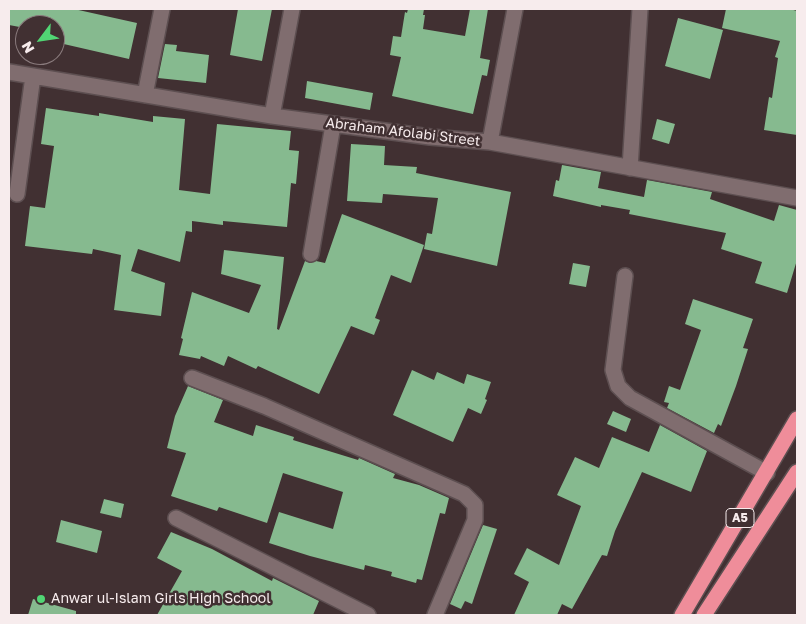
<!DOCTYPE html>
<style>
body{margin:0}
#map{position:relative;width:806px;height:624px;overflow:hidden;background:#413032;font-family:"Golos Text",sans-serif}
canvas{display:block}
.frame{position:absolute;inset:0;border:10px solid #f7eced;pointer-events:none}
.north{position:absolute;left:15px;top:15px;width:50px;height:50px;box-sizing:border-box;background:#413032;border:1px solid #8a7b7d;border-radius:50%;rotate:239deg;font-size:14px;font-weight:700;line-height:20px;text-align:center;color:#f7eced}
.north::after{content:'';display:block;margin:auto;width:18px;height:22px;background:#51d674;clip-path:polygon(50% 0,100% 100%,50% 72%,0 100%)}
</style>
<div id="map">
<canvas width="806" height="624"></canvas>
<div class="frame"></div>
<div class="north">N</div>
</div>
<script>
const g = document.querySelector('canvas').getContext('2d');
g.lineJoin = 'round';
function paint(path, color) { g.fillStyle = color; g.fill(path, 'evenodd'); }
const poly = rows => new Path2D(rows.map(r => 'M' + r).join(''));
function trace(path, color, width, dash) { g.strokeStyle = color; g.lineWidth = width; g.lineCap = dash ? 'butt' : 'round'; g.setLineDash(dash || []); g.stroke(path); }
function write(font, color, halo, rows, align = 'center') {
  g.font = font + ' "Golos Text",sans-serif'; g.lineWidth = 5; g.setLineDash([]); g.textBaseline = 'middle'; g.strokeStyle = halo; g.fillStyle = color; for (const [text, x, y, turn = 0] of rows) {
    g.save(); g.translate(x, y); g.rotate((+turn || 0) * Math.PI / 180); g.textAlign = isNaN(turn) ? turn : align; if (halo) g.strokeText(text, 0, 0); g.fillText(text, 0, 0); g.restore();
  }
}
const building = poly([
 [9,9,74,9,137,23,129,59,55,42,59,25,25,25,25,28,9,25],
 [238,9,272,9,262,61,230,55],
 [408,9,424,9,423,15,425,15,423,29,465,36,470,9,488,9,480,58,490,60,487,76,482,75,473,114,392,96,401,57,390,55,393,36,401,37,405,12,407,13],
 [726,9,790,9,797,11,797,135,764,130,769,97,772,98,778,58,775,57,780,41,722,28],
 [678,18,723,30,710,79,665,66],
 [165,44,177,45,176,51,209,55,206,83,158,78],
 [307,81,373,93,370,110,305,98],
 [46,108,99,116,99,113,153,122,153,116,185,119,179,190,210,194,217,124,291,131,289,150,299,151,296,184,291,183,287,227,223,221,223,225,192,221,192,232,186,231,180,262,138,249,131,271,165,283,161,316,114,310,121,255,93,249,92,254,25,246,30,206,45,208,54,146,41,144],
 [657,119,675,124,669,144,652,139],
 [351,144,385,146,384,165,417,167,416,173,511,192,497,266,424,249,427,233,432,234,438,198,383,194,382,203,347,201],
 [562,165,601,172,598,188,644,197,647,180,712,192,710,199,774,221,779,205,797,210,797,260,787,293,755,283,762,262,721,249,726,233,629,214,630,210,601,205,601,207,553,196,556,180,559,181],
 [342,214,424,245,411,283,391,275,375,318,380,320,374,335,351,326,319,394,258,366,256,369,228,356,224,366,201,356,200,359,179,355,183,339,181,338,192,292,249,313,261,285,221,274,224,250,284,257,277,329,279,330,305,261,310,263,316,261,325,263],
 [573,263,590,266,586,287,569,284],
 [693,299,753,319,743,348,748,349,736,386,721,426,718,424,714,433,667,408,669,403,664,402,669,386,680,390,701,330,685,324],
 [412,370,434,380,437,372,464,384,467,374,491,382,485,399,487,400,481,414,468,408,453,442,393,415],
 [188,386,223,400,214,422,253,436,256,425,294,437,293,440,358,460,359,458,395,474,393,478,419,485,449,498,445,514,440,513,422,580,417,579,416,583,391,576,392,572,365,565,364,570,310,556,269,543,279,512,333,529,343,492,283,473,267,523,219,507,217,511,171,496,186,453,167,448,175,416],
 [613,411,631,419,626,432,607,424],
 [660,425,707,451,691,492,642,472,615,531,607,556,602,555,572,609,562,604,557,615,514,615,529,582,514,574,527,548,559,565,581,506,557,495,575,457,599,468,612,437,649,452],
 [104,499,124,504,121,518,100,513],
 [61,520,102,531,97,553,56,542],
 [483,525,497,529,472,604,465,601,461,609,450,604],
 [171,532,212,549,272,581,273,578,319,601,313,615,157,615,182,571,157,558],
 [33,599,76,611,76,615,28,615]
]);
const minor = poly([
 [9,72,272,116,430,137,490,142,797,198],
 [145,95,162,9],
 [272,116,292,9],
 [490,142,515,9],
 [630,168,640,9],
 [17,194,33,76],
 [311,254,333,125],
 [625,276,613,370,618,386,630,398,767,473],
 [192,378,264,406,464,494,475,505,475,520,435,615],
 [176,518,368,615]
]);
const highway = poly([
 [682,615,797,419],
 [704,615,797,472]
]);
const markers = [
 [41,599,5,"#51d674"]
];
const shields = [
 [740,518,28]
];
const shieldNames = [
 ["A5",740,518]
];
const streetNames = [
 ["Abraham Afolabi Street",403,132,7]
];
const poiNames = [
 ["Anwar ul-Islam Girls High School",51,599]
];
paint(building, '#86ba8f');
trace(minor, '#5d4f51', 18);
trace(highway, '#5d4f51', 18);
trace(minor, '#806d6f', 15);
trace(highway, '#ef8d9a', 15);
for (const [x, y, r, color] of markers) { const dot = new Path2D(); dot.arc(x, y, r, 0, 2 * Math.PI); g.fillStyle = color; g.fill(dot); trace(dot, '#413032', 2); }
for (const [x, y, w] of shields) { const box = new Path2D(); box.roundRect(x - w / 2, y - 9.5, w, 19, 4); g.fillStyle = '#413032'; g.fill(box); trace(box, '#f7eced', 1); }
write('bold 12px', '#f7eced', null, shieldNames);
write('14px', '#f7eced', '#413032', streetNames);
write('14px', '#f7eced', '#413032', poiNames, 'left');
</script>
